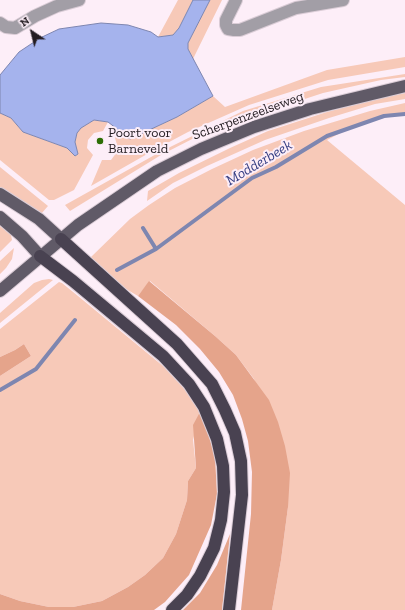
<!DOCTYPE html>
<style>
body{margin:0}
#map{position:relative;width:405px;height:610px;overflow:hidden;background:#fdeef8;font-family:"Zilla Slab",serif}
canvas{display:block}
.north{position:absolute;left:12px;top:12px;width:40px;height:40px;-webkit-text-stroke:3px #fdeef8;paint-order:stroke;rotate:325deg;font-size:11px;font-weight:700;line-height:16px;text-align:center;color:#231c21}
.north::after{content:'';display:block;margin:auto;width:14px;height:18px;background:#231c21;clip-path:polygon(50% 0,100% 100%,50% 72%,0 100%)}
</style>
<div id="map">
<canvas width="405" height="610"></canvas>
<div class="north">N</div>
</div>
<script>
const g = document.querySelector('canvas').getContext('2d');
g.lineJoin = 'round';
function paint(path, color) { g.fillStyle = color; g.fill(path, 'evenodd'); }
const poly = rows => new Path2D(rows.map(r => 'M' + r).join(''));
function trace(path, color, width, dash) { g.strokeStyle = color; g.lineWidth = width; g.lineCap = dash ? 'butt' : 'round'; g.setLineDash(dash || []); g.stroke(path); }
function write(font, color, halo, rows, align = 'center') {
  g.font = font + ' "Zilla Slab",serif'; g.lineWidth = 4; g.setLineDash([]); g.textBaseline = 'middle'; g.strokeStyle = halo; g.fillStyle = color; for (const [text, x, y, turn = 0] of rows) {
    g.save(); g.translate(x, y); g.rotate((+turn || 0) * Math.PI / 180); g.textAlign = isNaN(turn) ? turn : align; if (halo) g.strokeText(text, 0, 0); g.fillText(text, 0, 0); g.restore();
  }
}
const green = poly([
 [178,0,193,0,179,28,173,35,158,37],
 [210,0,222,0,193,59,188,49,188,43],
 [405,57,405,67,328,80,249,105,188,132,156,149,91,186,102,160,111,160,117,152,118,148,115,138,119,129,130,139,132,138,177,117,213,96,225,107,327,70],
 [405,74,405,77,381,80,323,93,247,118,231,125,200,135,161,155,70,211,65,205,160,152,243,111,321,87],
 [405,93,405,99,375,104,329,118,265,140,207,166,173,183,147,201,148,191,179,173,230,148,268,131,327,112,384,97],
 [405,103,405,114,391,116,354,126,327,140,405,205,405,610,272,610,281,560,288,507,254,379,236,355,215,336,150,281,138,296,114,282,94,263,91,257,130,219,149,205,175,188,212,169,253,150,304,131,370,111],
 [0,113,11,118,23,132,67,148,75,156,78,154,75,142,77,133,80,128,94,120,108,122,103,131,94,133,88,140,87,148,93,155,74,190,54,200,49,200,0,160],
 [0,167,48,206,41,214,0,188],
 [0,226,11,235,12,240,0,252],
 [14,248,12,259,6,268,0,274,0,261],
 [49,279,53,280,0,323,0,313,34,283,42,280],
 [59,282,62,283,78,296,163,366,189,394,200,412,193,440,196,468,188,481,187,500,176,534,163,558,145,575,128,587,102,601,73,607,49,607,20,601,0,594,0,376,31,356,24,344,15,350,0,357,0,329]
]);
const forest = poly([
 [149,281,215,336,236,355,269,400,278,422,285,446,290,473,288,507,281,560,272,610,241,610,251,514,252,472,248,441,242,419,233,395,219,372,200,349,176,325,138,296],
 [24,344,31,356,0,376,0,357,15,350],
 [200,412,204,419,215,457,217,494,211,525,189,575,165,602,154,610,0,610,0,594,20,601,49,607,73,607,102,601,128,587,145,575,163,558,176,534,187,500,188,481,196,468,193,425],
 [230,534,222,610,183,610,200,593,217,565]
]);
const water = poly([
 [193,0,210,0,188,43,188,49,213,96,177,117,130,139,108,122,94,120,81,128,77,133,75,142,78,154,75,156,67,148,23,132,11,118,0,113,0,75,19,52,40,38,59,29,101,23,128,25,151,32,158,37,173,35,179,28,193,0]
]);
const stream = poly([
 [143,228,156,249],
 [117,270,156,249,252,178,276,167,327,136,384,116,405,114],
 [0,390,36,369,75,320]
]);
const minor = poly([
 [236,0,226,20,226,25,228,29,234,30,240,30,296,8,343,0],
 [0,23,6,27,15,28,35,16,57,6,79,0]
]);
const major = poly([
 [0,194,39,219,61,239],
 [0,217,22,236,40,256],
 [0,291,78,225,157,171,201,149,254,127,310,109,405,86]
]);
const highway = poly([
 [61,239,177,344,212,384,225,410,235,433,241,461,242,495,229,610],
 [40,256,73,281,163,356,189,384,204,407,217,439,223,466,224,492,221,520,214,548,200,576,187,595,172,610]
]);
const markers = [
 [100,141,4,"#2d6e05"]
];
const streetNames = [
 ["Scherpenzeelseweg",248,116,-20]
];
const poiNames = [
 ["Poort voor",108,133],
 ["Barneveld",108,149]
];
const waterNames = [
 ["Modderbeek",259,163,-31]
];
paint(green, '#f7c9b8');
paint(forest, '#e5a48b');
paint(water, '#a5b3ed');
trace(water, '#7e86b0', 1);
trace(stream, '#7e86b0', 4);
trace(minor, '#daccd6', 14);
trace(major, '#daccd6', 14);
trace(highway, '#daccd6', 14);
trace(minor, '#a29ea6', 12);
trace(major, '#605a67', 12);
trace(highway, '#494251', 12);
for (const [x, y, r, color] of markers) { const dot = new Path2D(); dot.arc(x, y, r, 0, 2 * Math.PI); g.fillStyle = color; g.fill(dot); trace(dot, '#fdeef8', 1.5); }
write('14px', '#231c21', '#fdeef8', streetNames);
write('14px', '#231c21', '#fdeef8', poiNames, 'left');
write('italic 15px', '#343d82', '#fdeef8', waterNames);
</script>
